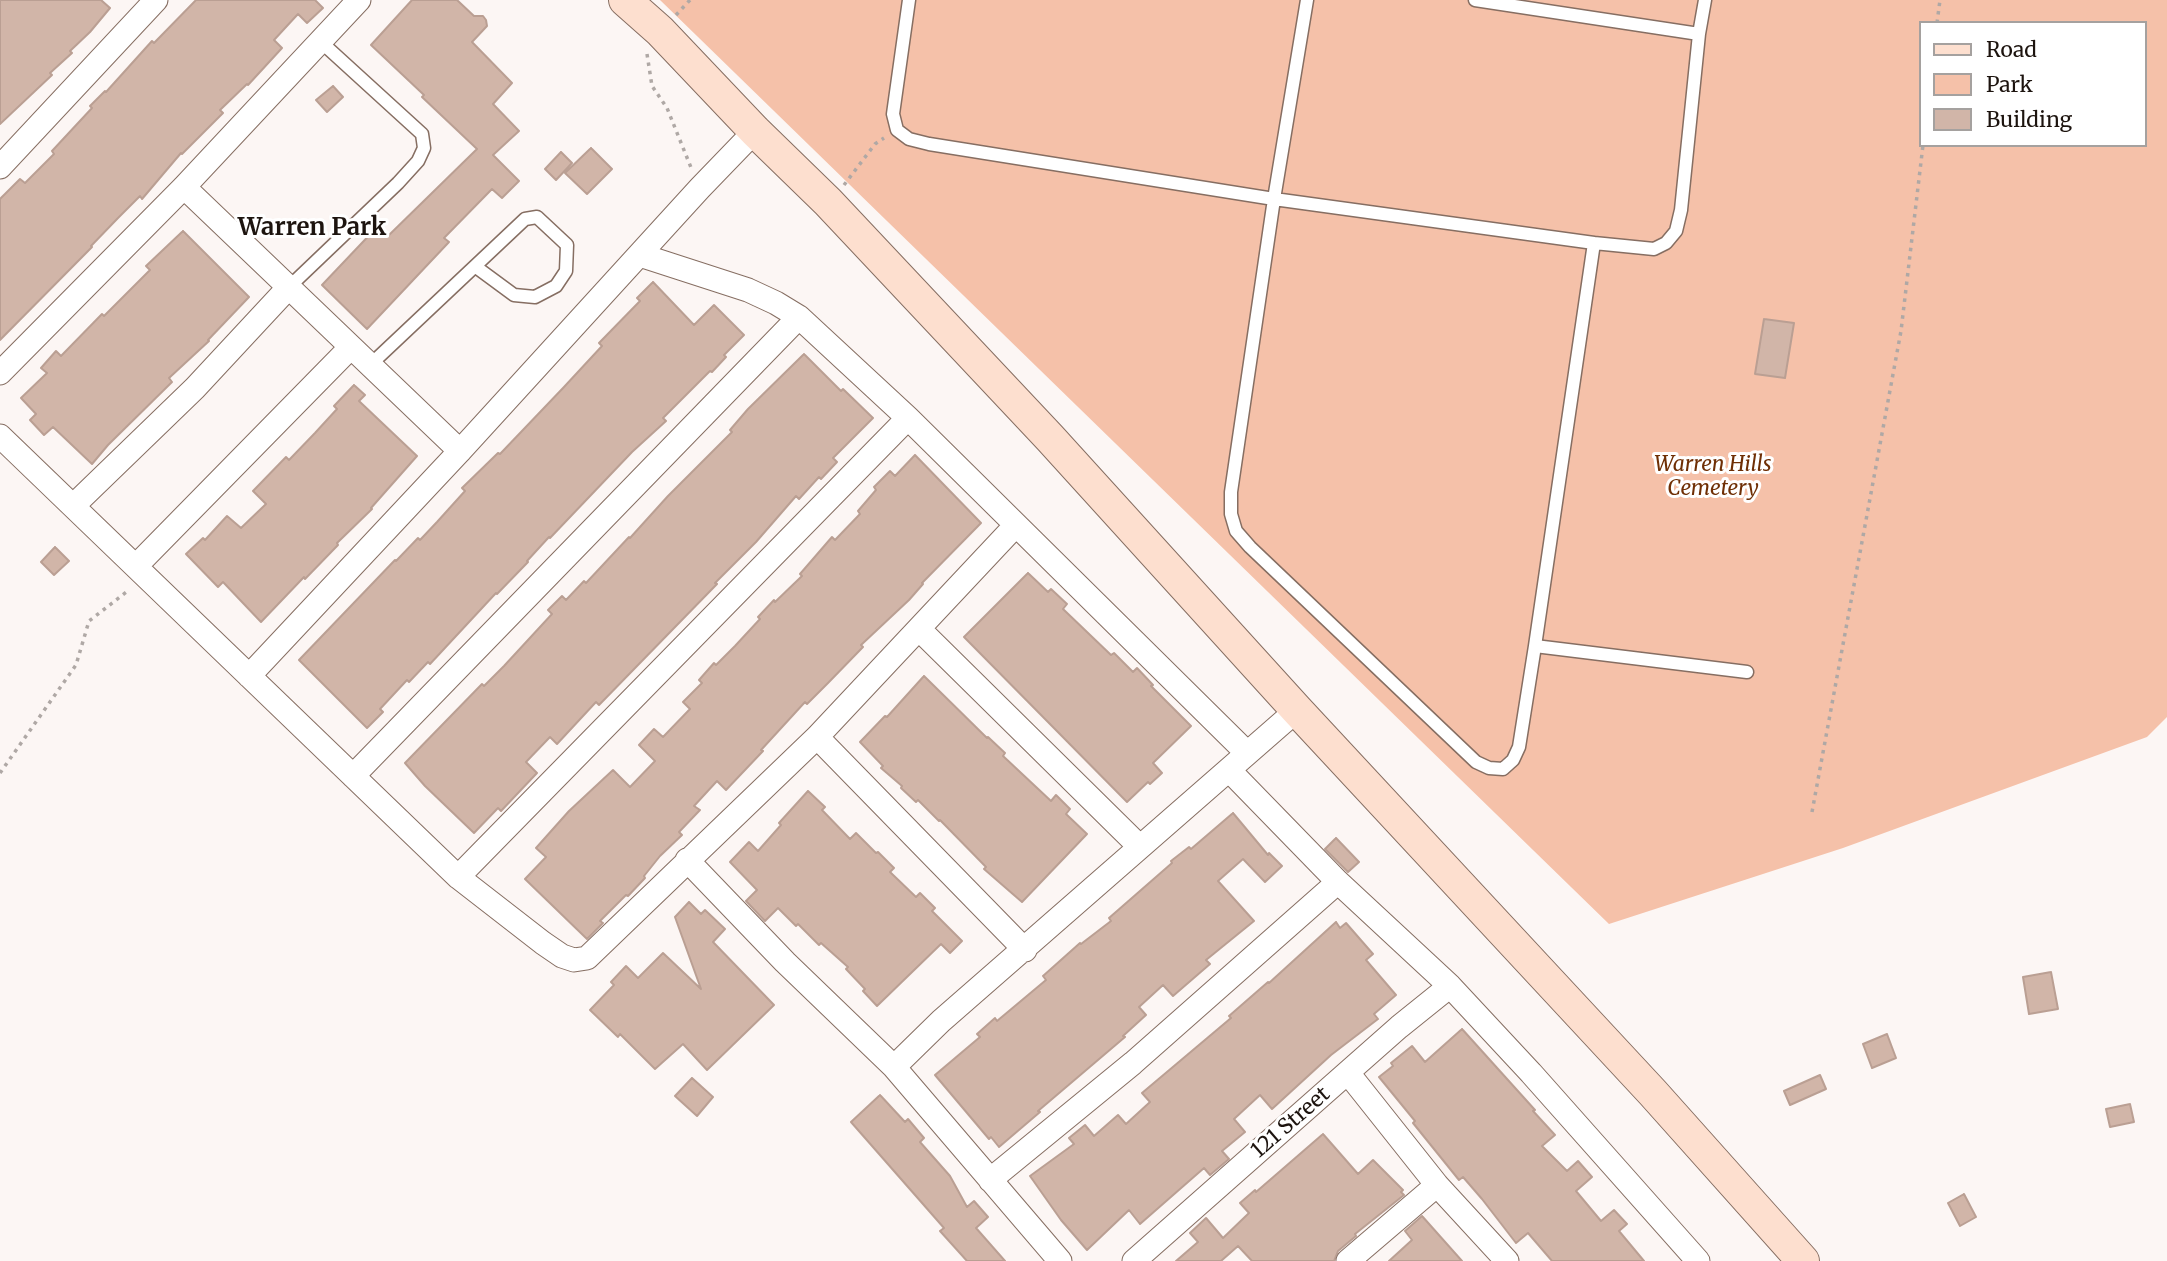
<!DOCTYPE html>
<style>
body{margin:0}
#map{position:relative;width:2167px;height:1261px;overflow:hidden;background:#fcf6f4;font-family:Merriweather,serif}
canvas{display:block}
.legend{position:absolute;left:1919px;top:21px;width:228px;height:126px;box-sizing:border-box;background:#fff;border:2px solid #a5a19f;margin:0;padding:9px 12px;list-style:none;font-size:21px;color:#1d140f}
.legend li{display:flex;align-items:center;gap:14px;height:35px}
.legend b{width:35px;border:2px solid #a5a19f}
</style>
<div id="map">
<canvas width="2167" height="1261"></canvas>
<ul class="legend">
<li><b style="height:9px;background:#fddfcf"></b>Road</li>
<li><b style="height:19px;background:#f5c1a9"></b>Park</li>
<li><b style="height:19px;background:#d1b5a8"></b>Building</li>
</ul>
</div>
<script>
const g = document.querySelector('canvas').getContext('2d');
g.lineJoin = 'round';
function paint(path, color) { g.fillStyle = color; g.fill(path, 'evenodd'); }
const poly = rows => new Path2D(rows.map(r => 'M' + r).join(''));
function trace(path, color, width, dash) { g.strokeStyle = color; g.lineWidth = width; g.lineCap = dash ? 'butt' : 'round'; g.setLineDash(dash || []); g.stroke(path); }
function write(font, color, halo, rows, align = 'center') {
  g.font = font + ' Merriweather,serif'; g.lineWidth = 6; g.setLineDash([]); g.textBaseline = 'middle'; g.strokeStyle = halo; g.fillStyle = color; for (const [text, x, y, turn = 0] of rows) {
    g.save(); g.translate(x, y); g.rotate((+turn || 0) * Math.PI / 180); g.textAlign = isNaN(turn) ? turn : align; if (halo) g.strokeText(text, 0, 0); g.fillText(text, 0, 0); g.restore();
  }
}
const green = poly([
 [660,0,2167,0,2167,717,2147,737,1843,848,1609,924],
 [1920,23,2144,23,2144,145,1920,145]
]);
const building = poly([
 [0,0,101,0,110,8,90,32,70,51,72,53,50,73,52,75,0,124,0,0],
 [196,0,315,0,323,8,307,23,298,14,274,40,282,48,248,85,247,84,220,110,223,113,182,154,181,153,142,199,140,196,118,218,91,246,92,247,0,340,0,199,20,179,25,183,54,154,52,151,92,108,90,106,105,91,106,92,152,41,154,43,196,0],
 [412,0,457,0,474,16,483,16,486,20,487,26,472,42,512,83,493,104,519,131,493,155,519,181,502,198,492,189,444,238,449,242,367,329,322,285,378,226,388,236,477,149,422,97,424,95,371,45,412,0],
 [333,86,343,97,327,112,316,100,333,86],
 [591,148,612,169,587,194,565,173,591,148],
 [561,152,572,163,556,180,545,169,561,152],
 [183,231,249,297,208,340,209,341,169,378,172,382,108,445,92,464,53,427,44,435,30,420,36,414,21,398,47,373,41,368,56,351,61,356,102,314,104,316,150,270,146,266,183,231],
 [653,282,694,325,714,305,744,335,724,355,726,357,712,372,710,371,663,418,666,421,632,452,550,538,549,537,527,561,528,562,497,594,496,593,430,664,428,662,409,682,407,680,380,709,383,712,367,728,299,660,395,560,396,561,418,538,420,540,437,522,465,491,462,488,498,453,500,454,564,387,602,346,599,343,640,301,637,298,653,282],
 [1764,319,1794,323,1785,378,1755,374,1764,319],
 [804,354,841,391,843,389,873,418,833,458,837,462,821,479,819,477,799,499,796,496,756,542,715,583,717,584,599,705,596,702,557,744,550,737,526,762,537,773,501,811,498,808,474,833,425,786,405,763,482,684,484,686,504,666,552,614,548,610,562,596,566,600,584,581,586,583,629,537,630,538,668,496,732,432,730,430,748,409,804,354],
 [354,385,365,395,359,401,417,456,371,508,372,509,337,543,338,545,305,579,304,577,261,622,223,582,218,587,186,554,203,538,205,540,227,516,241,528,266,504,253,491,286,457,289,460,315,433,337,409,334,406,354,385],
 [915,455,981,523,922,583,923,584,909,600,861,645,863,647,828,683,807,704,805,702,761,750,763,751,726,790,717,781,694,806,700,810,679,832,682,835,660,856,644,876,645,878,628,896,626,895,600,921,603,923,587,939,525,879,546,857,536,848,569,811,613,770,630,787,655,761,639,745,654,729,663,737,690,709,683,702,702,683,699,680,714,663,716,665,735,646,760,619,758,617,774,600,775,602,802,576,800,574,832,537,835,540,860,514,858,511,876,490,874,487,890,471,895,476,915,455],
 [55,547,69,561,54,575,41,562,55,547],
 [1028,573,1048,592,1051,589,1067,604,1063,609,1111,655,1114,653,1133,672,1137,668,1153,685,1151,686,1191,726,1153,763,1162,773,1150,784,1148,782,1127,802,964,637,1028,573],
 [924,676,987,738,988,737,1005,753,1003,756,1051,801,1056,795,1070,809,1066,814,1087,834,1022,902,984,869,986,867,940,820,939,821,918,800,916,802,901,788,902,786,881,768,883,766,860,742,885,716,887,717,924,676],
 [808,791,825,807,822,810,850,839,856,833,876,853,878,852,894,868,890,872,916,897,920,893,935,908,932,911,962,941,950,953,941,944,877,1006,863,991,865,989,846,969,848,967,821,943,819,945,798,924,796,926,778,908,765,921,746,901,757,890,730,862,749,842,758,851,781,825,779,823,808,791],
 [1233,813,1268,855,1269,853,1282,866,1265,882,1243,859,1218,881,1254,921,1206,960,1210,964,1173,996,1163,985,1139,1007,1146,1015,1123,1036,1125,1037,1038,1111,1040,1112,999,1147,991,1137,989,1139,935,1075,980,1037,977,1034,995,1018,997,1021,1046,980,1043,976,1080,943,1081,944,1111,921,1109,918,1172,863,1171,861,1189,847,1191,849,1233,813],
 [1336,838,1359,862,1348,872,1325,849,1336,838],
 [689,902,701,914,705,910,725,929,713,942,774,1005,707,1070,683,1044,655,1069,620,1034,618,1037,590,1010,614,985,611,982,626,966,638,978,663,953,701,989,675,917,689,902],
 [1336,922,1340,928,1346,923,1373,954,1366,960,1396,995,1374,1014,1378,1019,1331,1055,1272,1109,1260,1095,1234,1119,1245,1132,1222,1151,1229,1159,1210,1175,1204,1168,1140,1224,1129,1210,1087,1250,1061,1220,1030,1176,1074,1144,1069,1138,1085,1125,1094,1136,1118,1115,1126,1124,1150,1102,1142,1093,1231,1018,1229,1016,1268,982,1269,983,1336,922],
 [2051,972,2058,1009,2029,1014,2023,977,2051,972],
 [1462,1029,1535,1110,1533,1111,1555,1135,1542,1146,1567,1171,1578,1161,1592,1177,1576,1191,1601,1221,1614,1210,1627,1224,1619,1231,1644,1261,1552,1261,1528,1233,1516,1243,1482,1199,1463,1177,1459,1180,1413,1123,1415,1121,1379,1077,1393,1066,1391,1063,1412,1046,1425,1062,1462,1029],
 [1887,1034,1896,1058,1872,1068,1863,1044,1887,1034],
 [1820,1075,1826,1089,1790,1105,1784,1091,1820,1075],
 [692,1078,713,1097,697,1116,675,1096,692,1078],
 [880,1095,905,1122,908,1119,924,1138,920,1142,950,1176,967,1207,974,1201,988,1217,976,1228,1005,1261,967,1261,940,1231,944,1228,851,1122,880,1095],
 [2130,1104,2134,1122,2110,1127,2106,1109,2130,1104],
 [1323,1134,1358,1174,1373,1160,1403,1190,1401,1192,1404,1195,1355,1234,1356,1236,1338,1251,1334,1261,1252,1261,1238,1246,1221,1261,1176,1261,1198,1242,1190,1233,1206,1218,1223,1238,1249,1213,1240,1203,1255,1190,1256,1192,1323,1134],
 [1964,1194,1976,1217,1960,1226,1948,1203,1964,1194],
 [1422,1216,1462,1261,1389,1261,1412,1240,1405,1231,1422,1216]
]);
const path = poly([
 [676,15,690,0],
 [1937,23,1940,0],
 [647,54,652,86,667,108,692,170],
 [844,185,875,144,884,138],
 [0,773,76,665,89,621,129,590],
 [1812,812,1901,331,1923,145]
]);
const lane = poly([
 [909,0,893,114,897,130,909,139,929,144,1274,199,1594,243,1654,249,1666,243,1676,231,1681,210,1699,34,1705,0],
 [1307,0,1274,199,1231,492,1231,514,1236,531,1250,547,1476,762,1489,768,1503,769,1513,760,1519,747,1535,646,1594,243],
 [1475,0,1699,34],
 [288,288,398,183,418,161,424,148,422,134,320,41],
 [369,366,525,219,537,217,567,245,566,271,556,286,535,297,514,295,476,267],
 [1535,646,1747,672]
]);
const street = poly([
 [0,167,156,0],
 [184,187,460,451],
 [0,373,184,187,359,0],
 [908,418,1247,753],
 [0,436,458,877,543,943,562,956,574,960,587,958,817,737,1016,525],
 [73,506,195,388,288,288],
 [136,566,350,348],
 [919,629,1140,847],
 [249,676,460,451,700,188,755,131],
 [817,737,1025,950],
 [1229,770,1338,882,1450,986,1531,1073,1698,1261],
 [353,776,799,317],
 [687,860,785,962,894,1067,1060,1261],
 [458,877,908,418,799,317,776,303,748,290,640,255],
 [894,1067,941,1021,1297,710],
 [1348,1073,1437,1185,1507,1261],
 [990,1180,1133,1063,1338,882],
 [1134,1261,1399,1027,1450,986],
 [1348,1261,1437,1185]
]);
const secondary = poly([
 [625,0,660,31,755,131,828,202,1050,438,1297,710,1653,1093,1803,1261]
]);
const parkNames = [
 ["Warren Hills",1713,465],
 ["Cemetery",1713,489]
];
const streetNames = [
 ["121 Street",1291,1123,-41]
];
const quarterNames = [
 ["Warren Park",312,228]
];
paint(green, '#f5c1a9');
paint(building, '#d1b5a8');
trace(building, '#ba9f93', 2);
trace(lane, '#866e62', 15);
trace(street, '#866e62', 25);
trace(secondary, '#866e62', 34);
trace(path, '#afa8a5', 3.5, [3.5, 5]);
trace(lane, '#fff', 12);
trace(street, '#fff', 23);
trace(secondary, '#fddfcf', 32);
write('italic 21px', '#6f2f05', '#fff', parkNames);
write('21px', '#1d140f', '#fff', streetNames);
write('bold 24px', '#1d140f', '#fff', quarterNames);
</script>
